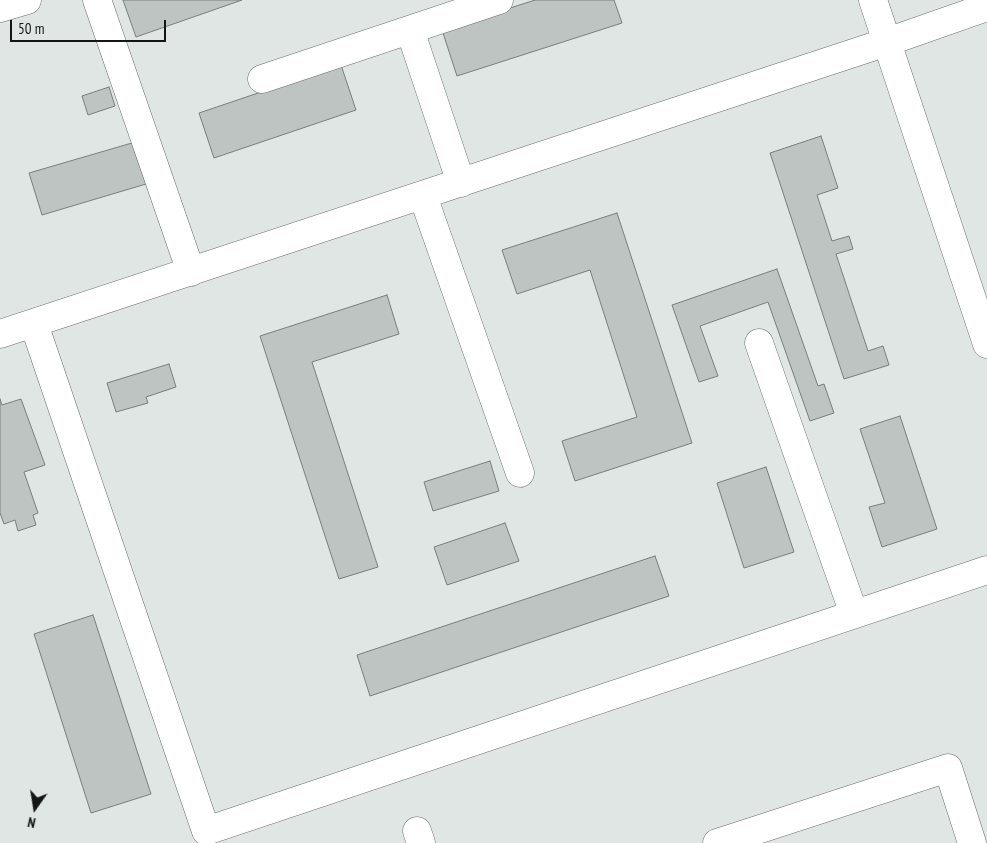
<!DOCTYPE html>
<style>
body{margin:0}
#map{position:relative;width:987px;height:843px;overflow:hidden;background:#dfe6e4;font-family:"PT Sans Narrow",sans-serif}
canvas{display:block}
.north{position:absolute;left:10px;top:783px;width:50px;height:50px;-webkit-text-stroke:4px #dfe6e4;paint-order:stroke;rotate:193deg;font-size:14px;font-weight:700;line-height:20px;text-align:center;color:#141616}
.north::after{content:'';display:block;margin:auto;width:18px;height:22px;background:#141616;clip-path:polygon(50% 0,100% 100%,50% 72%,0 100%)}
.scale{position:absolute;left:10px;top:20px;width:156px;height:22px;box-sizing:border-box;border:2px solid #141616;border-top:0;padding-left:6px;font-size:15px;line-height:18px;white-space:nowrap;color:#141616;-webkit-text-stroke:4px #dfe6e4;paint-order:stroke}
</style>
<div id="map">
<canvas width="987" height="843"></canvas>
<div class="north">N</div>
<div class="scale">50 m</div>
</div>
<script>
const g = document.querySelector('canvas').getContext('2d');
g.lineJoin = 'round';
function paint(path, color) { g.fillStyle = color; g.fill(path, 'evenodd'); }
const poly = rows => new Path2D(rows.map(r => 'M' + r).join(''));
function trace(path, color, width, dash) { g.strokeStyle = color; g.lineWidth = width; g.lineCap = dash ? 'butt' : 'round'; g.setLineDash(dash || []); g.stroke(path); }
const building = poly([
 [123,0,242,0,136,37,123,0],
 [535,0,614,0,622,23,457,76,442,30,535,0],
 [341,65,356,110,214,158,199,113,341,65],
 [109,87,115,106,88,115,82,96,109,87],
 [821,136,838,188,817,195,832,241,849,236,853,249,836,254,868,351,883,346,889,365,844,379,770,153,821,136],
 [132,143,146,184,42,215,29,173,132,143],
 [617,213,692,443,575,481,562,441,637,417,590,270,517,294,502,250,617,213],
 [777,269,818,386,824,384,834,413,810,421,768,302,700,326,718,376,699,382,672,305,777,269],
 [387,295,399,334,312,362,378,567,339,579,260,336,387,295],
 [169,364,176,387,146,397,148,403,116,412,107,383,169,364],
 [0,399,2,405,21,399,45,465,24,472,38,513,33,515,36,525,18,531,15,520,4,524,0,513,0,399],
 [900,416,937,529,882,547,869,507,885,503,860,429,900,416],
 [490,461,499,491,433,511,424,482,490,461],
 [766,467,794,552,744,568,717,483,766,467],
 [505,523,519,561,447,585,434,547,505,523],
 [655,556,669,596,370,696,357,655,655,556],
 [93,615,151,794,91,813,34,634,93,615]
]);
const minor = poly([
 [97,0,191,272],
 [873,0,987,344],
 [0,8,27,0],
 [410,30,461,183],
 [262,79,499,0],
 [423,196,520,473],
 [34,324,206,831,987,570],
 [0,334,887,42,987,7],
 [759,343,854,614],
 [417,831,421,843],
 [717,843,948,768,972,843]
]);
paint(building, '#bdc4c2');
trace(building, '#787e7d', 1);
trace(minor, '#696f6e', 29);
trace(minor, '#fff', 28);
</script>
